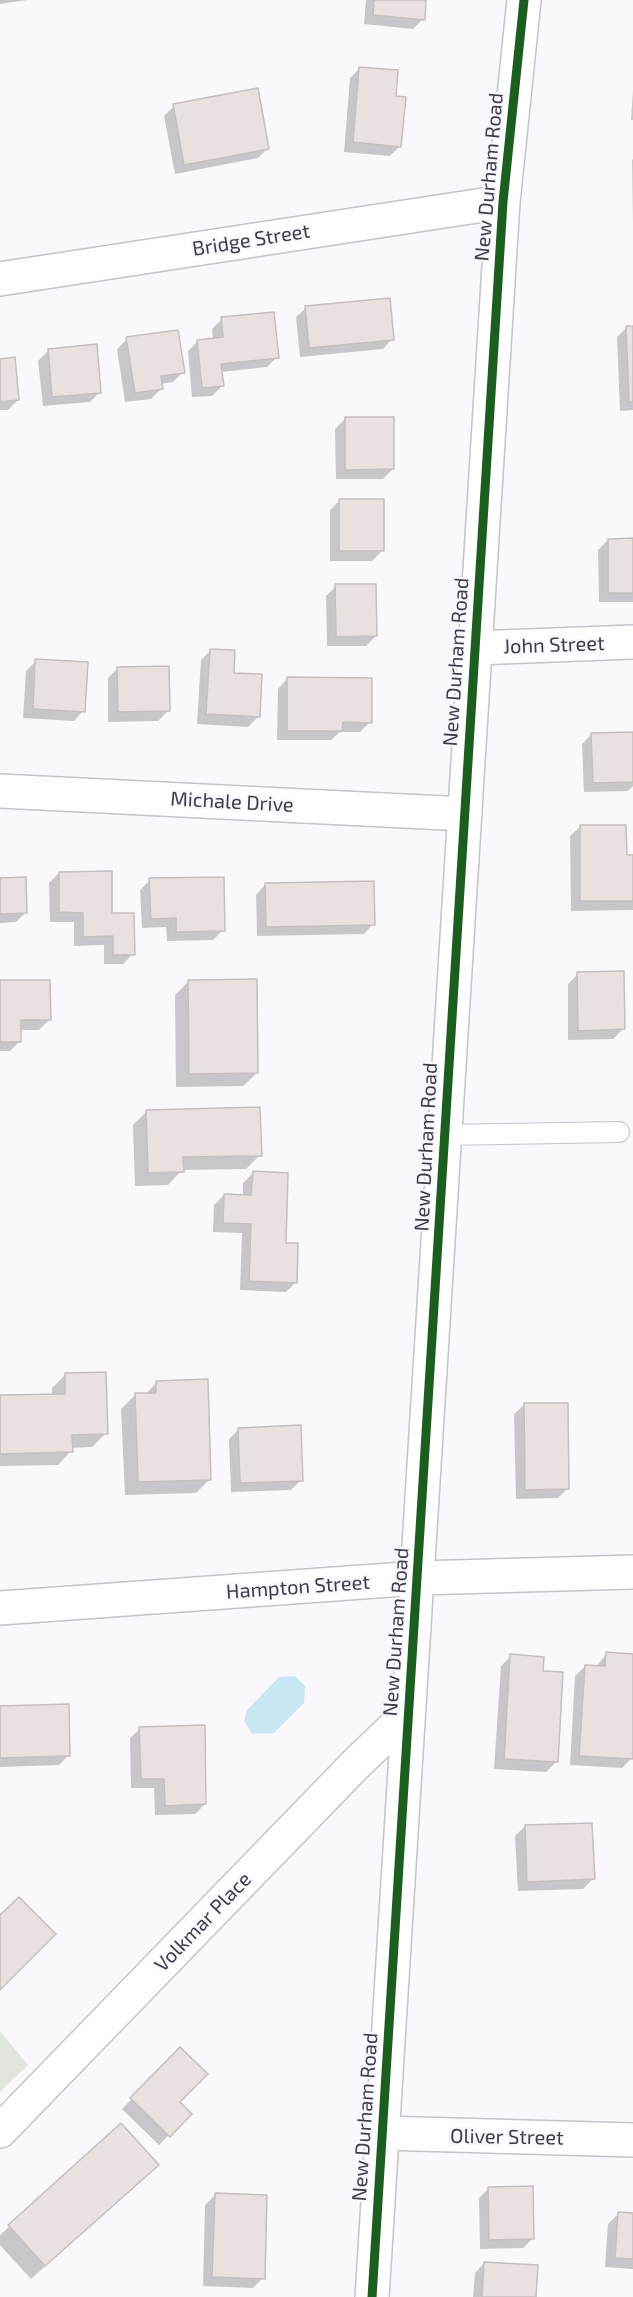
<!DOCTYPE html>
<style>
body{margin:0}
canvas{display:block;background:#faf8fd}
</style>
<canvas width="633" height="2297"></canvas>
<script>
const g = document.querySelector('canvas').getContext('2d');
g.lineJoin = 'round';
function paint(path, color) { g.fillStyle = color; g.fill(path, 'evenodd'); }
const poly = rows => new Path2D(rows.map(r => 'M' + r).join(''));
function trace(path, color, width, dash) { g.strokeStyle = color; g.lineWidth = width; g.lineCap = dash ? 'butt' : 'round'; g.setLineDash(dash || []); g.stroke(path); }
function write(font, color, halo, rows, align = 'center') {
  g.font = font + ' "Exo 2",sans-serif'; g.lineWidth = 4.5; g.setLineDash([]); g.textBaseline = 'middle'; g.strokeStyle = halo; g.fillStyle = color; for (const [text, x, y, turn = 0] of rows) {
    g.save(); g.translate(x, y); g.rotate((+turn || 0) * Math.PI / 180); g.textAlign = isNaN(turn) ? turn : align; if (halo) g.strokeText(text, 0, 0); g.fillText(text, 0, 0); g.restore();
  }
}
const green = poly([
 [0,2031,28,2065,0,2092]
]);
const water = poly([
 [295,1676,305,1686,304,1703,274,1733,252,1734,244,1721,247,1710,279,1677]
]);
const shadow = poly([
 [0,0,27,0,0,4],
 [366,0,425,0,423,19,413,29,364,24],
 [360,68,394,97,400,146,390,156,344,152,350,78],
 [633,90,633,120,631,120],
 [174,106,268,148,258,158,175,174,164,116],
 [633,159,633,223,632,160],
 [306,308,392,339,383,349,300,357,296,317],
 [222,319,277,357,267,367,221,372,222,386,212,396,192,397,188,351,198,341,213,340,212,329],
 [627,327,633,327,633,410,620,411,617,337],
 [127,339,183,372,173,382,160,384,161,389,151,399,125,402,117,349],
 [48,351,100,392,90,402,43,406,38,361],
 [0,360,18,400,8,410,0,410],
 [345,419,393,469,383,479,336,479,335,429],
 [340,500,382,551,372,561,330,561,330,510],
 [608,540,633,540,633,602,599,602,598,550],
 [336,586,376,636,366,646,327,646,326,596],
 [211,650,232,674,258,717,248,727,197,724,201,660],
 [36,661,83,711,74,721,23,718,26,671],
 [118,668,168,711,158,721,108,722,108,678],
 [287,679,370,722,360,732,340,732,331,740,277,740,278,689],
 [633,733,633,786,628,791,584,792,582,744,592,734],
 [580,827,625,856,633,856,633,910,571,911,570,836],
 [59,873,110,915,133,954,123,964,104,964,104,945,74,946,74,922,50,922,49,883],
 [0,879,26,912,16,922,0,923],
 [150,880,223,930,213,940,167,941,166,927,142,928,140,890],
 [265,885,373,924,364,934,257,936,256,895],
 [578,974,623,1029,613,1039,568,1040,568,984],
 [189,981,257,1073,243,1086,176,1087,175,995],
 [0,982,49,1020,39,1030,19,1030,19,1042,10,1051,0,1051],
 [147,1111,260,1155,246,1169,182,1170,168,1185,135,1186,133,1125],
 [253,1173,285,1244,296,1282,286,1292,240,1290,242,1233,213,1232,214,1205,224,1195,243,1196,243,1183],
 [66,1374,106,1433,92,1447,71,1448,71,1451,58,1465,0,1466,0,1397,52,1396,52,1388],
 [157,1382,210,1479,196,1493,125,1495,121,1409,135,1395,145,1395],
 [524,1405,568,1488,558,1498,516,1499,514,1414],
 [239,1429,301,1480,291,1490,231,1492,229,1439],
 [606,1654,633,1655,632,1758,622,1768,570,1765,575,1676,585,1666,596,1667],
 [511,1656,542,1673,556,1762,546,1772,494,1769,501,1666],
 [0,1708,69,1755,59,1765,0,1767],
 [140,1729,205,1804,195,1814,155,1815,154,1788,131,1788,130,1738],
 [525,1826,593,1879,583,1889,518,1891,515,1836],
 [180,2049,178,2102,190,2114,159,2145,122,2109],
 [121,2125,143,2178,31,2279,0,2245,0,2235],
 [489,2188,533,2238,523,2248,480,2249,479,2198],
 [215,2195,263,2278,253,2288,203,2286,205,2205],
 [618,2214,633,2215,633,2269,605,2267,608,2224],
 [484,2263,535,2297,473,2297,475,2273]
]);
const building = poly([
 [374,0,426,0,425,20,373,15,374,0],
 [359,67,398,70,396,96,406,97,401,147,353,142,359,67],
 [258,88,269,149,184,165,173,104,258,88],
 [390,298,394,340,309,348,305,306,390,298],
 [274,312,279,358,221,364,224,386,202,388,197,340,223,337,221,317,274,312],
 [626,326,633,326,633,401,629,402,626,326],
 [178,330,185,373,161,376,163,389,135,393,126,337,178,330],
 [97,344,101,393,52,397,48,349,97,344],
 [15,357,19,400,0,402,0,359,15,357],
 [345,417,394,417,394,469,345,470,345,417],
 [339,499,384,499,384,551,339,551,339,499],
 [633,538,633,593,608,593,608,539,633,538],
 [335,584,376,584,377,636,336,637,335,584],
 [210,649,235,650,234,673,262,674,260,717,206,714,210,649],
 [35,659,88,662,85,712,33,709,35,659],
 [169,666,170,711,118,712,117,667,169,666],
 [287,677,372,678,372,723,343,722,342,731,287,731,287,677],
 [633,732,633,782,593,783,591,733,633,732],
 [580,825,626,825,627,855,633,855,633,901,580,901,580,825],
 [112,871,112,913,134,913,135,955,113,955,113,936,83,937,83,913,59,912,59,872,112,871],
 [26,877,27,913,0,914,0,878,26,877],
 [224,877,225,931,176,932,176,918,151,919,149,878,224,877],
 [374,881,375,925,266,927,265,883,374,881],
 [624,971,625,1029,578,1031,577,972,624,971],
 [257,979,258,1073,189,1074,188,980,257,979],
 [0,980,50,980,51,1020,21,1020,21,1042,0,1042,0,980],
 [260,1107,262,1156,183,1157,184,1172,148,1173,146,1110,260,1107],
 [253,1171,288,1173,286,1243,298,1243,297,1283,249,1281,251,1224,223,1223,224,1194,251,1195,253,1171],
 [106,1372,108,1434,72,1435,73,1452,0,1454,0,1395,65,1394,65,1373,106,1372],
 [208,1379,211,1480,138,1482,135,1393,156,1393,156,1381,208,1379],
 [524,1403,568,1403,569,1489,525,1490,524,1403],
 [301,1425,303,1481,240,1483,238,1428,301,1425],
 [606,1652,633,1654,633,1759,579,1756,585,1665,605,1666,606,1652],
 [510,1654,544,1657,543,1671,563,1672,558,1762,504,1759,510,1654],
 [69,1704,70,1756,0,1758,0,1706,69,1704],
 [205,1725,206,1804,165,1806,164,1779,141,1779,139,1727,205,1725],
 [592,1823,595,1879,527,1882,525,1825,592,1823],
 [19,1897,56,1934,0,1990,0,1915,19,1897],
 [180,2047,208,2074,180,2102,192,2114,170,2137,130,2098,180,2047],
 [121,2123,159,2165,45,2266,8,2225,121,2123],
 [533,2186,534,2239,489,2240,488,2187,533,2186],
 [215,2193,267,2195,265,2279,212,2277,215,2193],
 [618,2212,633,2213,633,2259,615,2258,618,2212],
 [484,2262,538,2265,536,2297,482,2297,484,2262]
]);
const lane = poly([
 [444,1135,619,1132]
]);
const street = poly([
 [475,648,633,642],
 [0,791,465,814],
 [0,1608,418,1578,633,1572],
 [0,2131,356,1764,408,1714],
 [382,2133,633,2140]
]);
const secondary = poly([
 [0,279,503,202],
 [372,2297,503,202,524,0]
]);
const cycleway = poly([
 [372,2297,503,202,524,0]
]);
const streetNames = [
 ["New Durham Road",489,177,-85],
 ["Bridge Street",251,240,-9],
 ["John Street",554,645,-2],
 ["New Durham Road",456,662,-86],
 ["Michale Drive",232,802,3],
 ["New Durham Road",426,1147,-87],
 ["Hampton Street",298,1587,-4],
 ["New Durham Road",396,1632,-86],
 ["Volkmar Place",203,1922,-46],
 ["New Durham Road",365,2117,-86],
 ["Oliver Street",507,2137,1]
];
paint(green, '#e0e6de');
paint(water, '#c9e7f0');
paint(shadow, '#0003');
paint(building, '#e9e1df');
trace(building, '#c5bfbd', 1.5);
trace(lane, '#c5c2ca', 22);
trace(street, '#c5c2ca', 36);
trace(secondary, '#c5c2ca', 36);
trace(lane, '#fefeff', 20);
trace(street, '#fefeff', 33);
trace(secondary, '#fefeff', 33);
trace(cycleway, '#1b5e20', 9);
write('20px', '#3f3a48', '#f9f7fe', streetNames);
</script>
